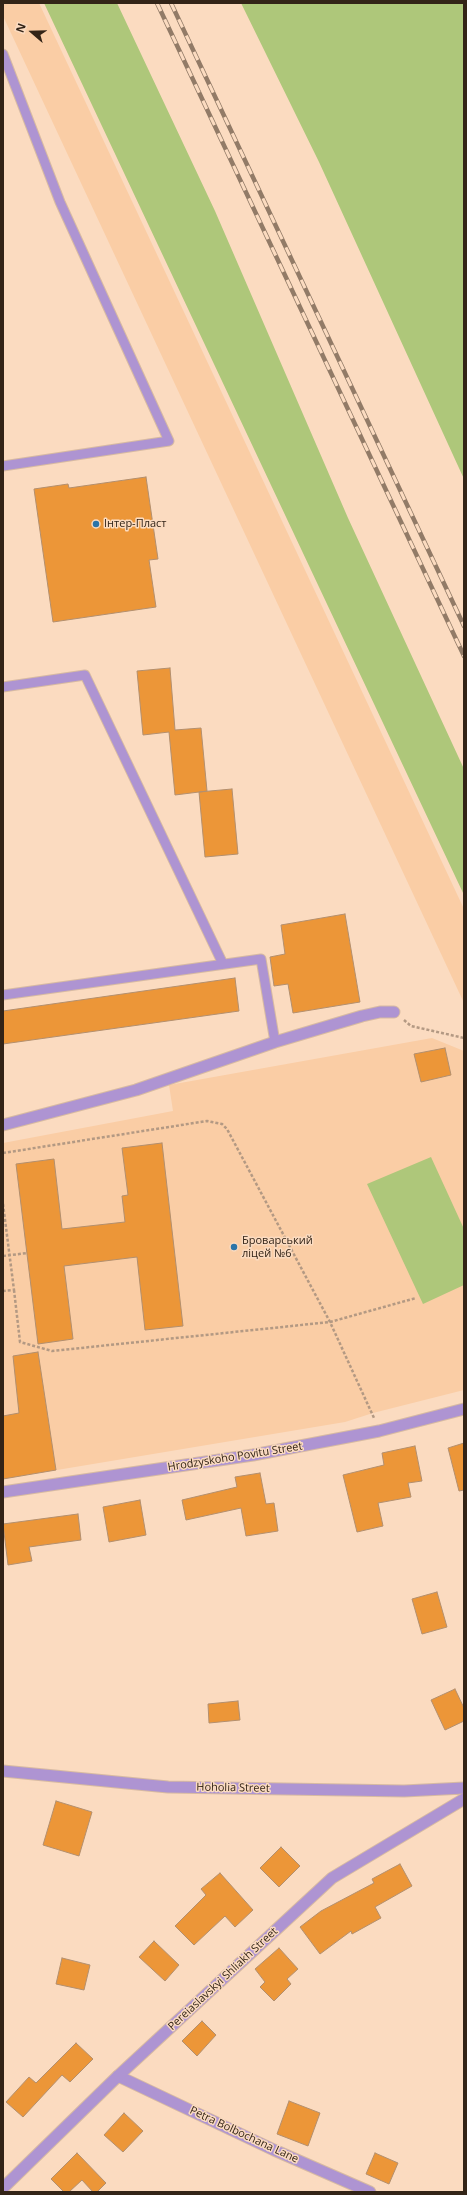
<!DOCTYPE html>
<meta charset="utf-8">
<style>
body{margin:0}
#map{position:relative;width:467px;height:2195px;overflow:hidden;background:#fbdbc0;font-family:"Open Sans",sans-serif}
canvas{display:block}
.frame{position:absolute;inset:0;border:4px solid #332417;pointer-events:none}
.north{position:absolute;left:12px;top:12px;width:40px;height:40px;-webkit-text-stroke:3px #fbdbc0;paint-order:stroke;rotate:290deg;font-size:11px;font-weight:700;line-height:16px;text-align:center;color:#332417}
.north::after{content:'';display:block;margin:auto;width:14px;height:18px;background:#332417;clip-path:polygon(50% 0,100% 100%,50% 72%,0 100%)}
</style>
<div id="map">
<canvas width="467" height="2195"></canvas>
<div class="frame"></div>
<div class="north">N</div>
</div>
<script>
const g = document.querySelector('canvas').getContext('2d');
g.lineJoin = 'round';
function paint(path, color) { g.fillStyle = color; g.fill(path, 'evenodd'); }
const poly = rows => new Path2D(rows.map(r => 'M' + r).join(''));
function trace(path, color, width, dash) { g.strokeStyle = color; g.lineWidth = width; g.lineCap = dash ? 'butt' : 'round'; g.setLineDash(dash || []); g.stroke(path); }
function write(font, color, halo, rows, align = 'center') {
  g.font = font + ' "Open Sans",sans-serif'; g.lineWidth = 3; g.setLineDash([]); g.textBaseline = 'middle'; g.strokeStyle = halo; g.fillStyle = color; for (const [text, x, y, turn = 0] of rows) {
    g.save(); g.translate(x, y); g.rotate((+turn || 0) * Math.PI / 180); g.textAlign = isNaN(turn) ? turn : align; if (halo) g.strokeText(text, 0, 0); g.fillText(text, 0, 0); g.restore();
  }
}
const built = poly([
 [3,3,39,3,464,909,464,1003,3,16],
 [432,1038,464,1051,464,1390,373,1413,345,1422,3,1479,3,1143,173,1111,169,1085]
]);
const green = poly([
 [44,3,117,3,215,211,348,518,464,769,464,895],
 [241,3,464,3,464,479,319,162],
 [431,1157,464,1229,464,1285,423,1304,367,1184]
]);
const building = poly([
 [146,477,158,559,149,560,156,607,53,622,34,489,68,484,69,488,146,477],
 [170,668,175,730,201,728,207,791,175,795,169,732,143,735,137,671,170,668],
 [232,789,238,854,205,857,199,792,232,789],
 [345,914,360,1002,293,1013,288,984,274,986,270,957,285,954,281,925,345,914],
 [235,978,239,1011,3,1044,3,1011,235,978],
 [445,1048,451,1075,421,1082,414,1054,445,1048],
 [162,1143,183,1326,145,1330,137,1257,64,1266,73,1339,38,1344,16,1164,54,1159,62,1229,125,1222,122,1196,128,1195,122,1148,162,1143],
 [38,1352,56,1470,3,1479,3,1416,19,1413,13,1356,38,1352],
 [464,1443,464,1490,459,1491,448,1448,464,1443],
 [415,1446,422,1481,408,1483,411,1497,378,1503,383,1526,357,1532,343,1475,384,1465,382,1453,415,1446],
 [260,1473,266,1504,274,1503,278,1531,246,1536,241,1508,186,1520,182,1500,237,1487,235,1477,260,1473],
 [140,1500,146,1535,109,1542,103,1507,140,1500],
 [78,1514,81,1540,29,1547,32,1561,8,1565,3,1524,78,1514],
 [437,1592,447,1627,422,1634,412,1599,437,1592],
 [455,1689,464,1708,464,1721,445,1730,431,1700,455,1689],
 [238,1701,240,1720,209,1723,208,1704,238,1701],
 [56,1801,92,1812,79,1856,43,1845,56,1801],
 [281,1847,300,1866,279,1887,260,1868,281,1847],
 [400,1864,412,1886,375,1907,381,1918,352,1934,351,1931,320,1954,300,1927,321,1911,374,1883,372,1879,400,1864],
 [220,1873,253,1910,235,1927,225,1916,194,1945,175,1926,206,1895,201,1889,220,1873],
 [154,1941,179,1965,165,1981,139,1957,154,1941],
 [279,1948,298,1969,287,1979,291,1984,274,2001,260,1987,265,1982,255,1969,279,1948],
 [62,1958,90,1965,84,1990,56,1984,62,1958],
 [202,2021,216,2035,197,2056,182,2041,202,2021],
 [76,2043,93,2059,70,2082,62,2075,23,2117,6,2102,29,2077,36,2083,76,2043],
 [289,2101,320,2113,308,2146,277,2134,289,2101],
 [124,2113,143,2131,123,2152,104,2135,124,2113],
 [77,2153,106,2183,97,2192,93,2192,82,2180,69,2192,64,2192,51,2179,77,2153],
 [375,2153,398,2163,389,2184,366,2174,375,2153]
]);
const path = poly([
 [404,1020,411,1026,464,1038],
 [3,1153,207,1121,222,1124,227,1129,330,1322,374,1418],
 [3,1204,14,1290,3,1291],
 [3,1256,27,1253],
 [14,1290,20,1342,52,1351,330,1322,416,1298]
]);
const service = poly([
 [3,54,60,202,169,441,3,466],
 [3,687,85,675,223,964],
 [3,995,261,959,275,1042]
]);
const minor = poly([
 [3,1125,136,1090,275,1042,362,1016,380,1012,394,1012],
 [3,1492,253,1455,379,1431,464,1409],
 [118,2076,274,2150,370,2192]
]);
const tertiary = poly([
 [3,1771,168,1787,404,1791,464,1788],
 [3,2188,118,2076,332,1878,464,1799]
]);
const rail = poly([
 [157,3,464,656],
 [171,3,464,626]
]);
const markers = [
 [96,524,4,"#2b74a8"],
 [234,1247,4,"#2b74a8"]
];
const poiNames = [
 ["Інтер-Пласт",104,524],
 ["Броварський",242,1241],
 ["ліцей №6",242,1254]
];
const streetNames = [
 ["Hrodzyskoho Povitu Street",235,1457,-9],
 ["Hoholia Street",233,1788,1],
 ["Pereiaslavskyi Shliakh Street",223,1979,-43],
 ["Petra Bolbochana Lane",244,2135,25]
];
paint(built, '#facda5');
paint(green, '#aec77a');
paint(building, '#ec9638');
trace(building, '#b38f6e', 1);
trace(service, '#d7baa2', 11);
trace(minor, '#d7baa2', 13);
trace(tertiary, '#d7baa2', 13);
trace(path, '#b39983', 2.5, [3, 2]);
trace(service, '#ae94d2', 9);
trace(minor, '#ae94d2', 11);
trace(tertiary, '#ae94d2', 11);
trace(rail, '#927b67', 4.5);
trace(rail, '#fbdbc0', 3, [9]);
for (const [x, y, r, color] of markers) { const dot = new Path2D(); dot.arc(x, y, r, 0, 2 * Math.PI); g.fillStyle = color; g.fill(dot); trace(dot, '#fbdbc0', 1.5); }
write('11px', '#332417', '#fbdbc0', poiNames, 'left');
write('11px', '#332417', '#fbdbc0', streetNames);
</script>
